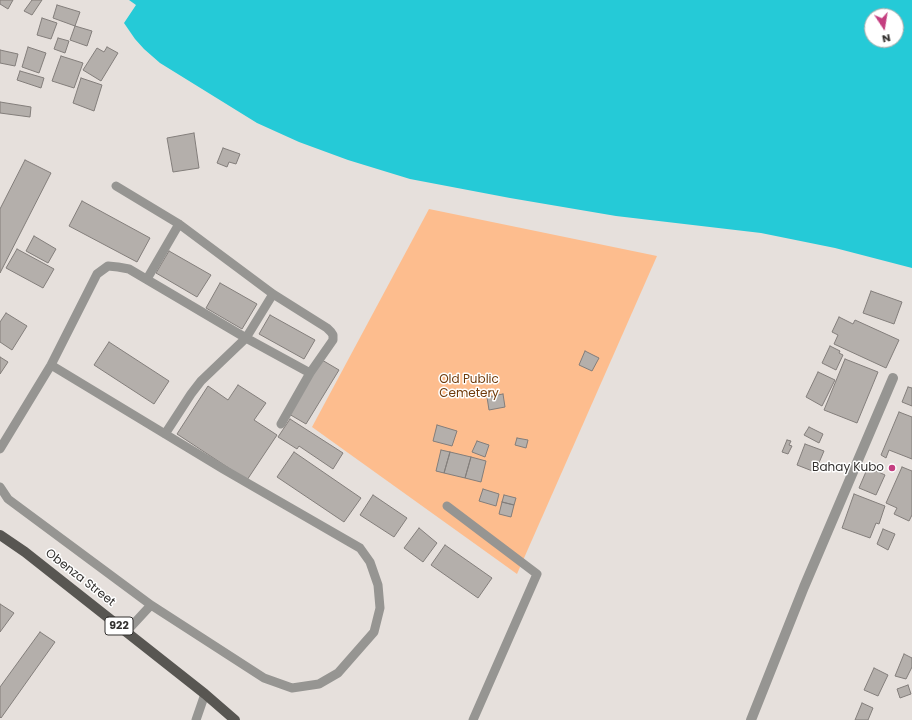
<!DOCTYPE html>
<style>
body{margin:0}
#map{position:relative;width:912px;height:720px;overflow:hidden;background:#e6e0dc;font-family:Poppins,sans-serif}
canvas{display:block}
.north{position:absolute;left:864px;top:8px;width:40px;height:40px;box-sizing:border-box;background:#fff;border:1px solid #adadac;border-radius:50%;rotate:168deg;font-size:11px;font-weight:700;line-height:16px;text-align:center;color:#33312f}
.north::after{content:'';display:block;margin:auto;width:14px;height:18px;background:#c43e80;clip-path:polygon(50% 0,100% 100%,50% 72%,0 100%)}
</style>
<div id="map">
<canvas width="912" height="720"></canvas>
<div class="north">N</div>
</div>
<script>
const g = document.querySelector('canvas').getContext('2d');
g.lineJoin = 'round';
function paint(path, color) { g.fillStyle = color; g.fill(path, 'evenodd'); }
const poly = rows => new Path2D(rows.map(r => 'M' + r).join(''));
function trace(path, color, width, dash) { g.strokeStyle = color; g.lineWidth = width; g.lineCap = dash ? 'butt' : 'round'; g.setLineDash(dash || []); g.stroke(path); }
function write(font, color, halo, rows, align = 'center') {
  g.font = font + ' Poppins,sans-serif'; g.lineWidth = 3; g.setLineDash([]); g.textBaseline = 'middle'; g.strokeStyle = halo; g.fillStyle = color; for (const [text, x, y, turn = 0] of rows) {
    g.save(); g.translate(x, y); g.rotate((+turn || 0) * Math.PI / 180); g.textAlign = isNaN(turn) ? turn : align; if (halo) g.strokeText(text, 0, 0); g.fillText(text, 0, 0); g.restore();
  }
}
const green = poly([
 [429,209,657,256,517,574,312,427]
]);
const water = poly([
 [129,0,912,0,912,268,835,248,761,233,616,216,510,198,410,179,348,160,299,142,257,123,160,63,144,49,135,39,124,23,136,5],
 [872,16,896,16,896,40,872,40]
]);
const building = poly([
 [0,0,13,0,8,9,0,4,0,0],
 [32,0,42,0,32,15,24,11,32,0],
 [57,5,80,12,75,26,53,18,57,5],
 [42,18,57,23,51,39,37,35,42,18],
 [75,26,92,31,87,46,70,40,75,26],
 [58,38,69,41,65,53,54,49,58,38],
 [28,47,46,53,39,73,22,67,28,47],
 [107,47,118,53,101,81,83,70,97,48,104,52,107,47],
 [0,50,18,54,15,66,0,63,0,50],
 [61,56,83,63,74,88,52,81,61,56],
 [20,71,44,78,41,88,17,80,20,71],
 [81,78,102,85,94,111,73,103,81,78],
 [0,102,31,107,30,117,0,113,0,102],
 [194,133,199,168,173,172,167,138,194,133],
 [223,148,240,154,236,164,229,162,227,167,217,163,223,148],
 [25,160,51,173,0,273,0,209,25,160],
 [82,201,150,238,137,262,69,226,82,201],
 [34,236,56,249,48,263,26,251,34,236],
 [17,249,54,269,43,288,6,268,17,249],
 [169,251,211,275,197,297,156,273,169,251],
 [220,283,257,304,242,329,206,308,220,283],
 [871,291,902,302,894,324,863,313,871,291],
 [6,313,27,326,12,350,0,342,0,322,6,313],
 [270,315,315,340,304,359,259,334,270,315],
 [839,317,853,324,855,320,899,340,886,368,834,344,838,335,832,332,839,317],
 [109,342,169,381,154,404,94,365,109,342],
 [830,346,840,351,839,353,843,355,836,370,822,363,830,346],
 [585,351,599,358,592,371,579,365,585,351],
 [0,357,8,362,0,374,0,357],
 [845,359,878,372,857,423,824,410,845,359],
 [322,360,339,370,306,424,289,414,322,360],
 [818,372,835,380,822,406,806,397,818,372],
 [238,385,266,403,254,420,277,435,247,480,177,434,208,386,228,400,238,385],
 [908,387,912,388,912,406,902,402,908,387],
 [503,394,505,407,489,410,487,397,503,394],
 [899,412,912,417,912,459,889,450,886,458,881,455,899,412],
 [290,419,343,453,333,469,299,446,297,449,278,437,290,419],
 [437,425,457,431,452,446,433,441,437,425],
 [809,427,823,434,819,443,804,435,809,427],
 [517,438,528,440,526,448,515,445,517,438],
 [787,440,791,441,789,445,792,446,788,454,782,452,787,440],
 [477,441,489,445,485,457,472,452,477,441],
 [805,444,824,451,815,472,797,465,805,444],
 [441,450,450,452,444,473,436,471,441,450],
 [294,452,361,498,344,522,277,477,294,452],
 [450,452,471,457,465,478,444,473,450,452],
 [471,457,486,461,481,482,465,478,471,457],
 [868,467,885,475,876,495,859,488,868,467],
 [902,467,912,471,912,515,909,521,894,514,897,508,886,503,902,467],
 [483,489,499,494,496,506,479,501,483,489],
 [854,494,885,506,879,524,876,523,870,538,842,528,854,494],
 [373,495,407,518,394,537,360,515,373,495],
 [504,495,516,498,514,505,502,502,504,495],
 [502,502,514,505,511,517,499,514,502,502],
 [419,528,437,543,423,562,404,548,419,528],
 [883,529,895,534,888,550,877,544,883,529],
 [445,545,492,578,478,598,431,565,445,545],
 [0,604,14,613,0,632,0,604],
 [40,632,55,642,1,718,0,717,0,687,40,632],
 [904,654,912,658,912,667,906,679,895,676,904,654],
 [874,668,888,675,878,696,864,690,874,668],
 [908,685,911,694,900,698,897,689,908,685],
 [862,703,873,708,868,720,855,720,862,703]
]);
const lane = poly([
 [116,186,179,224,273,294,327,328,331,332,333,335,333,340,310,373,281,424],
 [147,279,179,224],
 [51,365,223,469,360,548,370,562,378,585,380,608,374,632,338,673,319,684,292,688,264,678,151,605,126,632],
 [165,434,191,394,201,381,246,338,273,294],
 [0,449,51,365,97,274,108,266,118,267,129,269,246,338,310,373],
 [0,487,8,499,151,605],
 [447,506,537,574,473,720],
 [196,720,205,694]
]);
const street = poly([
 [751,720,804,587,893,378]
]);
const primary = poly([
 [0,535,25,552,205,694,235,720]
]);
const markers = [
 [892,468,4,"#c43e80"]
];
const shields = [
 [119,626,28]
];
const shieldNames = [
 ["922",119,626]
];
const parkNames = [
 ["Old Public",469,380],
 ["Cemetery",469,394]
];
const poiNames = [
 ["Bahay Kubo",884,468]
];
const streetNames = [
 ["Obenza Street",80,578,38]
];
paint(green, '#fdbd8e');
paint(water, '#25cad7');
paint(building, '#b4afab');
trace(building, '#837e7b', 1);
trace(lane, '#969592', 9);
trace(street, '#969592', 10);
trace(primary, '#585652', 10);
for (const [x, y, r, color] of markers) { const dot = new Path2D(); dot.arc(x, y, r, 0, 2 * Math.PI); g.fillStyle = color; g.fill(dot); trace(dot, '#fff', 1.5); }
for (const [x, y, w] of shields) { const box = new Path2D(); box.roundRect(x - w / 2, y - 9, w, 18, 3); g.fillStyle = '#fff'; g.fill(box); trace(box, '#33312f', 1); }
write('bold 11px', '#33312f', null, shieldNames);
write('12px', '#703b0b', '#fff', parkNames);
write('12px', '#33312f', '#fff', poiNames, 'right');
write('12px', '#33312f', '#fff', streetNames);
</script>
